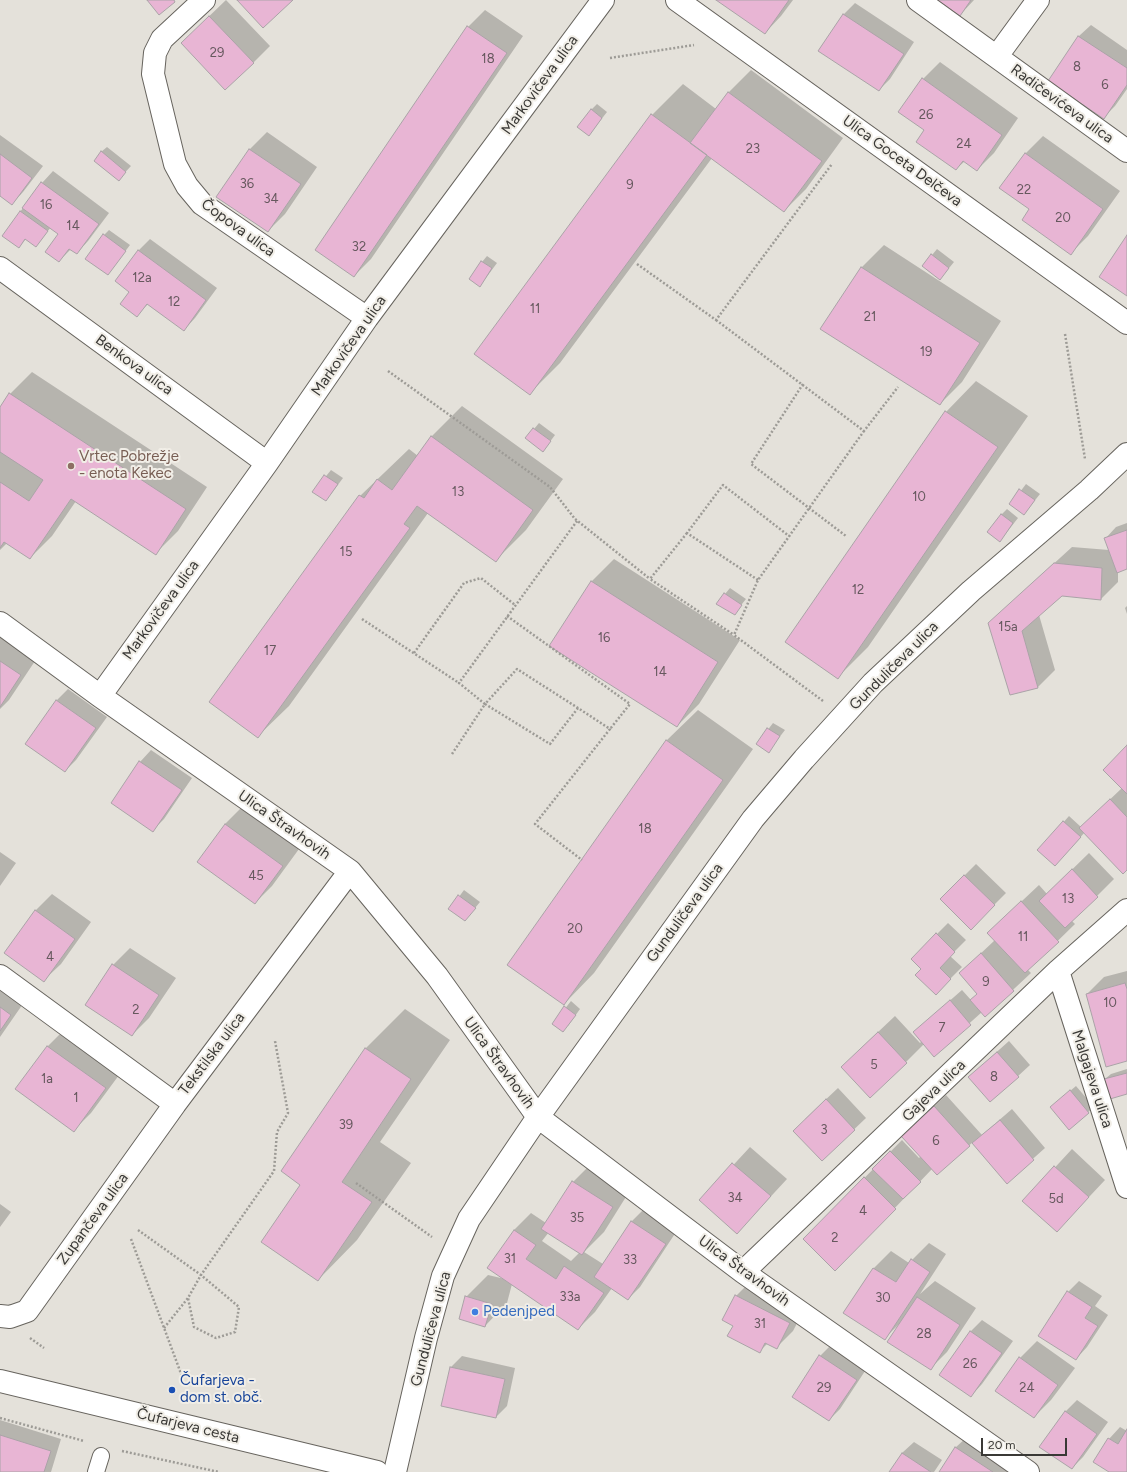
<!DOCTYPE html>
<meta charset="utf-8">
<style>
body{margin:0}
#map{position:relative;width:1127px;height:1472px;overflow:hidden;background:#e4e1da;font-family:Figtree,sans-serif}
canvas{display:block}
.scale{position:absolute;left:981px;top:1438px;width:86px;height:18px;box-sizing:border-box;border:2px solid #3a3936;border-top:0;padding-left:5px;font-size:12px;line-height:14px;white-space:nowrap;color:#3a3936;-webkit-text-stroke:3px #f1eee7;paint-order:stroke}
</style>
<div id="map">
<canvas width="1127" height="1472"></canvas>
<div class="scale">20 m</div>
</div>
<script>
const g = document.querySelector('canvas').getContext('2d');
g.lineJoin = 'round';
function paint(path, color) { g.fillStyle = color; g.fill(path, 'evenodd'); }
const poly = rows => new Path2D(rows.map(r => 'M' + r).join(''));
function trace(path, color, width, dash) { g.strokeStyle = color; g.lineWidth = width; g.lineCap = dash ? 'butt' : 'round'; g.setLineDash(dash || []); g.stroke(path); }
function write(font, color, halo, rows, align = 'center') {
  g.font = font + ' Figtree,sans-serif'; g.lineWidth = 4; g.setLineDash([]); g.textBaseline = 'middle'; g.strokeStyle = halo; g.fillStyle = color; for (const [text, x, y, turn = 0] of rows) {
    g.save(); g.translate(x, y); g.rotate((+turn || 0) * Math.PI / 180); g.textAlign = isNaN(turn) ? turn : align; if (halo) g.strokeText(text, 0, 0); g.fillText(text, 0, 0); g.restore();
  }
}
const shadow = poly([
 [226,0,270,46,253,63,199,26],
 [718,0,793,0,781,16,765,33],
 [938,0,974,0,960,15],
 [855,3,914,42,890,79,879,90,819,50,844,14],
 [485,10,523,36,371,259,354,276,468,27],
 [1091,25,1127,50,1127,89,1115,106,1104,117,1049,81,1079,36],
 [940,62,1018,118,994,153,977,170,965,161,956,169,926,130,923,79],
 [751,70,843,138,806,189,784,211,712,158,560,363,529,394,652,115,683,84,716,109,729,92],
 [597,104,607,112,589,135,591,110],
 [267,132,317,167,285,214,268,231,218,197,250,149],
 [0,135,43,166,23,192,12,204,0,195],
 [1043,136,1120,191,1088,236,1071,253,1031,209,1001,188,1026,153],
 [107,147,131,166,119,179,101,152],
 [53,171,109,213,88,241,77,253,71,249,59,261,59,234,51,227,36,246,26,239,19,247,20,212,42,183],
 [109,230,130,245,108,274,104,235],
 [150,239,217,288,195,318,184,330,148,304,137,315,130,292,116,281,139,250],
 [884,245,1001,321,962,382,940,404,822,329,862,267],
 [937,249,954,262,945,273,923,266],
 [487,256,497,263,480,286,482,262],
 [32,372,207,487,178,531,156,553,76,501,52,536,30,558,7,543,0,550,0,408,10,394],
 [976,381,1028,416,868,647,838,677,946,412],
 [462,406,563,479,526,530,495,561,428,513,289,706,258,736,360,496,409,449,418,456,432,436],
 [539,423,555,435,543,451,534,429],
 [331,470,343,478,331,494,314,491],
 [1026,484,1040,494,1024,514,1011,504],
 [1007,509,1018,518,1000,541,1001,515],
 [1127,523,1127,568,1118,572,1118,582,1101,599,1062,595,1039,615,1055,670,1038,687,1010,694,989,623,1072,547,1109,550,1105,539,1116,527],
 [614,559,740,640,699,704,677,726,551,645,592,581],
 [730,588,746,599,734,614,725,594],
 [1127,606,1127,614,1125,608],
 [0,633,37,658,9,700,0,709],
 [68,689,107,717,76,760,65,771,57,700],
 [698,710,753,749,594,973,564,1004,508,965,667,740],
 [773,723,785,730,768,752,757,744],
 [1127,747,1127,869,1085,832,1061,859,1039,850,1069,816,1081,827,1122,788],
 [151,750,192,778,164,819,153,830,112,803,140,762],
 [242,807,299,849,272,886,255,903,225,824],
 [0,852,16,863,0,886],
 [1089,853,1114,879,1072,921,1075,924,1028,970,1031,973,985,1016,982,1012,934,1055,924,1044,906,1062,859,1050,895,1016,920,1043,922,1041,914,1032,962,990,971,1000,978,994,960,973,995,940,1006,916,1039,885,1047,894],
 [976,864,1006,893,971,928,941,899],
 [464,890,480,902,470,914,450,909],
 [52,894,91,922,61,964,44,980,35,911],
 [948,923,966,940,950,956,962,967,936,993,922,969,912,959],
 [130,948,176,978,149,1018,132,1035,113,965],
 [1127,971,1127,1060,1087,994,1104,977],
 [0,979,27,998,0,1037],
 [571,1001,580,1009,568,1026,553,1024],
 [405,1009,450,1040,380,1142,411,1163,357,1240,318,1280,301,1184,282,1171,366,1048],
 [64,1030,122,1071,91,1113,74,1130,47,1047],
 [1009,1041,1030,1065,991,1101,981,1066],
 [1127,1069,1127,1093,1105,1079,1111,1074],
 [1076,1086,1094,1107,1069,1129,1057,1102],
 [838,1088,866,1118,822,1160,805,1119],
 [946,1095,982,1135,1012,1109,1045,1148,1007,1182,973,1142,937,1174,932,1169,852,1253,804,1239,902,1140,919,1158,921,1156,914,1125],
 [750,1147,787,1179,737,1233,701,1200],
 [1072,1149,1105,1180,1074,1213,1024,1201],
 [595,1160,634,1184,604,1232,584,1252,603,1264,632,1221,643,1210,676,1232,640,1287,628,1299,612,1288,595,1312,578,1329,512,1284,507,1303,485,1326,466,1297,488,1275,505,1279,514,1230,531,1213,546,1223,573,1182],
 [549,1232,580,1252,571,1261,542,1241],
 [0,1204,11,1212,0,1227],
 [929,1243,946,1254,920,1294,935,1281,976,1308,947,1352,930,1369,899,1324,885,1338,845,1312,874,1268,891,1251,909,1263],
 [753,1279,806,1306,793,1331,776,1348,768,1343,760,1351,734,1325,736,1296],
 [1079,1281,1102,1296,1095,1306,1108,1315,1087,1347,1076,1359,1068,1292],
 [982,1320,1013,1341,982,1384,971,1396,940,1375,971,1331],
 [1037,1341,1075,1368,1051,1400,1034,1417,1020,1358],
 [831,1345,867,1368,840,1409,829,1420,820,1356],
 [462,1356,515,1368,507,1406,496,1417,451,1367],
 [1077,1400,1108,1422,1083,1457,1072,1468,1041,1446,1066,1411],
 [0,1420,61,1439,51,1472,0,1472],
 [1120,1427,1127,1431,1127,1472,1111,1472,1094,1462,1109,1439],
 [967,1437,1011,1465,1007,1472,940,1472,955,1448],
 [914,1442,942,1460,934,1472,891,1472,902,1453]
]);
const building = poly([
 [147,0,174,0,175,2,159,15,147,0],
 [237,0,293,0,263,28,237,0],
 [716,0,789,0,765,34,716,0],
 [937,0,971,0,960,16,937,0],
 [843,14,904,54,879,91,818,51,843,14],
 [209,16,254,63,225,90,181,43,209,16],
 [467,26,507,53,354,277,315,250,467,26],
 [1078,36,1127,68,1127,85,1104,119,1048,81,1078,36],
 [922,78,1002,135,977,171,963,161,956,170,916,142,924,130,898,112,922,78],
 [728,92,822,161,784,212,690,143,728,92],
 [591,109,602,118,589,136,577,127,591,109],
 [651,114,707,155,530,395,474,354,651,114],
 [249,149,301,184,268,232,216,197,249,149],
 [101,151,126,172,119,181,94,161,101,151],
 [1025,153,1103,209,1071,255,1022,220,1029,209,999,188,1025,153],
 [0,154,32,178,12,205,0,196,0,154],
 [41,182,99,224,77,254,69,249,59,262,45,252,58,234,22,208,41,182],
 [20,211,48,231,36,247,25,239,19,248,2,236,20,211],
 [103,234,126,251,108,275,85,259,103,234],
 [1127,235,1127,296,1099,277,1127,235],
 [138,250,206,300,184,331,147,304,137,317,120,304,129,292,115,281,138,250],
 [931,254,949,268,940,280,922,266,931,254],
 [481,261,492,268,480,287,469,279,481,261],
 [861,267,980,343,940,405,820,329,861,267],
 [9,393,186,509,156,555,71,499,30,559,4,542,0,548,0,482,29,501,43,480,0,452,0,407,9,393],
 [945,411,998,447,838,679,785,642,945,411],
 [533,428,551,441,543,452,525,438,533,428],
 [431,436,533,510,496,562,417,506,404,524,410,528,258,738,209,702,359,495,364,498,377,479,392,490,431,436],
 [324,475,338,484,326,501,312,492,324,475],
 [1019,489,1035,500,1024,515,1009,504,1019,489],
 [1001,514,1013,523,1000,542,987,532,1001,514],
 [1127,530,1127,569,1117,573,1104,538,1127,530],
 [1054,563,1102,568,1101,600,1062,596,1022,631,1038,688,1010,695,988,623,1054,563],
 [591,581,718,662,677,727,549,646,591,581],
 [724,593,742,605,735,615,716,604,724,593],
 [0,661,21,675,0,707,0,661],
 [56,700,96,728,65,772,25,744,56,700],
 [767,728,780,736,769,753,756,744,767,728],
 [666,740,723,780,564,1005,507,965,666,740],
 [1127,745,1127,794,1103,770,1127,745],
 [139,761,182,790,153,832,111,803,139,761],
 [1110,799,1127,817,1127,870,1123,874,1079,828,1110,799],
 [1063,821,1081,837,1055,866,1037,850,1063,821],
 [225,824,283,866,255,904,197,862,225,824],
 [1072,869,1098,897,1065,928,1039,901,1072,869],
 [964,875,995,905,971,930,940,899,964,875],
 [458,895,476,908,465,921,448,909,458,895],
 [1021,901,1059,942,1025,973,987,933,1021,901],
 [35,910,75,939,44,982,4,953,35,910],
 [936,933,955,952,940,968,951,979,936,995,915,975,921,969,911,959,936,933],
 [981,953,1014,991,985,1017,970,1000,977,994,959,973,981,953],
 [112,964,159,995,132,1036,85,1005,112,964],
 [1125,983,1127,989,1127,1061,1106,1067,1086,994,1125,983],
 [950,1000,971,1025,934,1057,913,1032,950,1000],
 [564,1006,576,1015,563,1032,552,1024,564,1006],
 [0,1007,11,1015,0,1031,0,1007],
 [878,1032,907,1063,870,1098,841,1067,878,1032],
 [47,1046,106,1088,74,1132,15,1089,47,1046],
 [365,1048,411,1079,342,1182,372,1202,318,1281,261,1242,300,1185,281,1171,365,1048],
 [997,1052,1019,1077,990,1102,968,1077,997,1052],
 [1127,1073,1127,1094,1110,1099,1104,1079,1127,1073],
 [1070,1090,1089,1113,1069,1130,1050,1107,1070,1090],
 [826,1099,855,1130,822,1161,793,1131,826,1099],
 [934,1106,970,1146,937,1175,901,1136,934,1106],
 [1000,1120,1034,1160,1007,1184,972,1143,1000,1120],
 [890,1151,921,1182,903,1199,872,1169,890,1151],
 [732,1163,771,1196,737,1234,699,1200,732,1163],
 [1054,1166,1089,1197,1057,1232,1022,1201,1054,1166],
 [864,1177,896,1209,835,1271,803,1239,864,1177],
 [572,1181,613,1207,582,1255,541,1229,572,1181],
 [631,1221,666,1244,628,1300,594,1277,631,1221],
 [514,1230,536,1245,526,1259,556,1279,564,1266,604,1293,578,1330,487,1268,514,1230],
 [911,1259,930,1272,885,1340,843,1313,873,1268,896,1282,911,1259],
 [1067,1291,1092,1307,1085,1318,1098,1326,1076,1360,1038,1336,1067,1291],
 [735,1295,790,1323,777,1349,765,1343,760,1353,727,1336,733,1326,722,1320,735,1295],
 [465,1296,492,1304,485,1327,459,1319,465,1296],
 [917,1297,960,1325,931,1370,887,1342,917,1297],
 [970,1331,1002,1353,971,1397,939,1375,970,1331],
 [819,1355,857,1380,829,1421,792,1397,819,1355],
 [1019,1357,1058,1385,1034,1418,995,1391,1019,1357],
 [450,1367,505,1379,496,1418,441,1406,450,1367],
 [1065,1411,1097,1434,1072,1469,1039,1447,1065,1411],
 [1127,1429,1127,1472,1109,1472,1093,1462,1108,1438,1118,1444,1127,1429],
 [0,1435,51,1451,44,1472,0,1472,0,1435],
 [955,1447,993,1472,939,1472,955,1447],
 [902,1453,931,1472,889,1472,902,1453]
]);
const path = poly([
 [610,58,694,45],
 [637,264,716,320,832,164],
 [716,320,864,431,898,387],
 [1065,334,1085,459],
 [388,371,550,487,575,519,650,579],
 [803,384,751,464,846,536],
 [687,533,650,579,734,635],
 [758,580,687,533,723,485,789,536],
 [507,616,630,704,610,729],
 [362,619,459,683],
 [414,653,464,583,481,578,515,605],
 [823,701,734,635,758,580,864,431],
 [578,708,550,744,485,704,517,669,578,708,610,729,535,824,582,860],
 [452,754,485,704,459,683,577,521],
 [356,1183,432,1237],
 [138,1230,201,1275,239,1307,235,1332,216,1338,194,1327,188,1298],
 [131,1239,183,1379],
 [164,1328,188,1298,201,1275,274,1171,277,1132,288,1113,275,1041],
 [30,1338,44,1348],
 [0,1418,84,1441],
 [122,1451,219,1472]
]);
const service = poly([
 [96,1472,101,1456]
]);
const minor = poly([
 [204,0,162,39,155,53,153,74,175,164,187,186,202,204,367,318],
 [677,0,1127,323],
 [918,0,1127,151],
 [997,56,1038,0],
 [0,268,267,463],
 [0,623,100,696,350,871,437,976,538,1117,743,1272,1028,1472],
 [100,696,267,463,367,318,603,0],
 [1058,971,1127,1187],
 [0,976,175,1104],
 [743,1272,1058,971,1127,910],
 [0,1316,10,1317,27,1311,175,1104,350,871],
 [395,1472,426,1338,443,1276,469,1219,538,1117,753,819,804,759,873,683,971,591,1089,490,1127,454]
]);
const tertiary = poly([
 [0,1381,377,1472]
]);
const markers = [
 [71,466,4,"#8d6e63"],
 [475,1312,4,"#3f7fe0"],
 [172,1390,4,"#1a4fb4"]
];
const numberNames = [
 ["29",217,53],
 ["18",488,59],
 ["8",1077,67],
 ["6",1105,85],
 ["26",926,115],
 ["24",964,144],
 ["23",753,149],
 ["36",247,184],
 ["9",630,185],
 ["22",1024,190],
 ["34",271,199],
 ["16",46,205],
 ["20",1063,218],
 ["14",73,226],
 ["32",359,247],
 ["12a",142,278],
 ["12",174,302],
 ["11",535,309],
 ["21",870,317],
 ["19",926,352],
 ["13",458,492],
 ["10",919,497],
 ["15",346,552],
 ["12",858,590],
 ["15a",1008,627],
 ["16",604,638],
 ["17",270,651],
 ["14",660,672],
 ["18",645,829],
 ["45",256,876],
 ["13",1068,899],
 ["20",575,929],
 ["11",1023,937],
 ["4",50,957],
 ["9",986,982],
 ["10",1110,1003],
 ["2",136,1010],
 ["7",942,1028],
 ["5",874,1065],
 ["8",994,1077],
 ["1a",47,1079],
 ["1",76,1098],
 ["39",346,1125],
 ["3",824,1130],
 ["6",936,1141],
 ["34",735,1198],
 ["5d",1056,1199],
 ["4",863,1211],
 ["35",577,1218],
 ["2",835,1238],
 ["31",510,1259],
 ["33",630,1260],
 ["33a",570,1297],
 ["30",883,1298],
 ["31",760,1324],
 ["28",924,1334],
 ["26",970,1364],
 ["29",824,1388],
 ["24",1027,1388]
];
const streetNames = [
 ["Markovičeva ulica",540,85,-54],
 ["Radičevićeva ulica",1062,104,36],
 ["Ulica Goceta Delčeva",902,161,36],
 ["Čopova ulica",238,228,36],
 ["Markovičeva ulica",349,346,-55],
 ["Benkova ulica",134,365,36],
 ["Markovičeva ulica",161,610,-54],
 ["Gunduličeva ulica",894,666,-45],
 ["Ulica Štravhovih",284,825,35],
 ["Gunduličeva ulica",685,913,-54],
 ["Tekstilska ulica",212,1054,-53],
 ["Ulica Štravhovih",499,1063,54],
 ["Malgajeva ulica",1092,1079,72],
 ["Gajeva ulica",934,1091,-44],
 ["Zupančeva ulica",93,1219,-54],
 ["Ulica Štravhovih",744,1271,36],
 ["Gunduličeva ulica",431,1329,-75],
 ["Čufarjeva cesta",188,1426,14]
];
const educationNames = [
 ["Vrtec Pobrežje",79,457],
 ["- enota Kekec",79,474]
];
const shopNames = [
 ["Pedenjped",483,1312]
];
const transitNames = [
 ["Čufarjeva -",180,1381],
 ["dom st. obč.",180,1398]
];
paint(shadow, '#0003');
paint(building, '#e8b5d4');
trace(building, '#aaa3a7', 1);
trace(service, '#67645e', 18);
trace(minor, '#67645e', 24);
trace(tertiary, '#67645e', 24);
trace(path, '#9d9b96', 2.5, [2, 2]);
trace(service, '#fff', 16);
trace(minor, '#fff', 22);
trace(tertiary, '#fff', 22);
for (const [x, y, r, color] of markers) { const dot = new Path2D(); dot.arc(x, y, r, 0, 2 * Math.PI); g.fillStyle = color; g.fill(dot); trace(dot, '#f1eee7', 1.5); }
write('13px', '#66585e', null, numberNames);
write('15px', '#3a3936', '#f1eee7', streetNames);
write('15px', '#785e54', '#f1eee7', educationNames, 'left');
write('15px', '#366cbe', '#f1eee7', shopNames, 'left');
write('15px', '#164399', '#f1eee7', transitNames, 'left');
</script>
